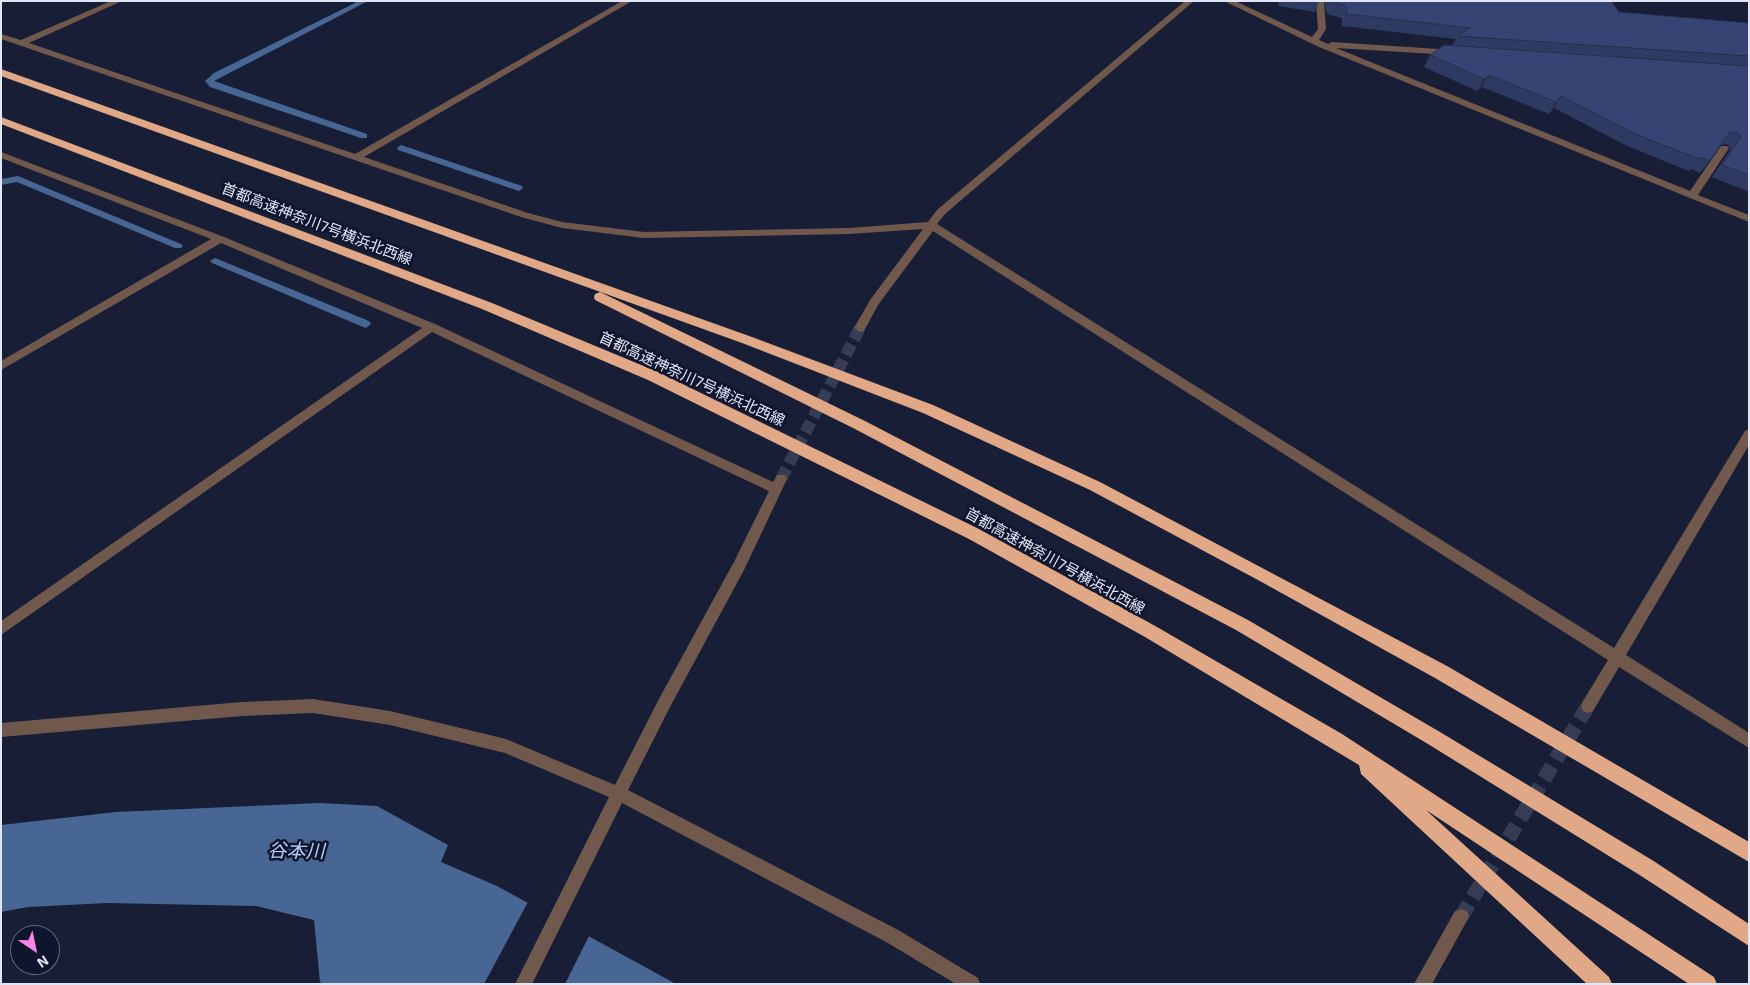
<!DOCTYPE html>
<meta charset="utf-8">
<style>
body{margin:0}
#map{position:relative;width:1750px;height:985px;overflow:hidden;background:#181e36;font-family:"Exo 2",sans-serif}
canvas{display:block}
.frame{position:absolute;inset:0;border:2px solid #e0e6f6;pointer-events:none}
.north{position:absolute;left:10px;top:925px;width:50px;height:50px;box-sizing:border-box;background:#0f152c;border:1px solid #63697d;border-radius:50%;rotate:146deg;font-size:14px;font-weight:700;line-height:20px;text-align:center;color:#e0e6f6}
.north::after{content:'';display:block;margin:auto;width:18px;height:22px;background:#fa87e7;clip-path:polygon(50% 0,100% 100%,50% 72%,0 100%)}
</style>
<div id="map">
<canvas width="1750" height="985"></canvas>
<div class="frame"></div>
<div class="north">N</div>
</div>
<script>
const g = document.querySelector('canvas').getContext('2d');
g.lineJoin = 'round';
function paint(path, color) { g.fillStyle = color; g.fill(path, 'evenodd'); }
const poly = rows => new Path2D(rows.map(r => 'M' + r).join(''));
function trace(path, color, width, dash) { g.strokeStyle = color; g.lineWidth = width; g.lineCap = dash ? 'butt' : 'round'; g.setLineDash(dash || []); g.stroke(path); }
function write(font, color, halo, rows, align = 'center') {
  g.font = font + ' "Exo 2","Noto Sans JP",sans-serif'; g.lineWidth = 5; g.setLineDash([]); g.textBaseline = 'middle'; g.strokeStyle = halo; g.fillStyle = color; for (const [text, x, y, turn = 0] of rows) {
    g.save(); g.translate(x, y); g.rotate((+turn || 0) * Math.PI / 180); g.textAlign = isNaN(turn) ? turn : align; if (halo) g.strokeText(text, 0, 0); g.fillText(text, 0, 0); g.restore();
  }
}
const water = poly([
 [319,803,377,806,448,845,441,862,497,886,676,984,323,984,320,982,314,920,256,906,107,903,28,907,1,912,1,825,116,812]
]);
const pier = poly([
 [529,900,590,934,565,984,484,984]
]);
const stream = poly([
 [359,1,368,1,214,81,367,134,367,138,361,138,210,87,205,81,214,73,359,1],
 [401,145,522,186,523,188,519,191,516,190,398,150,397,148,401,145],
 [18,176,181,244,183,246,181,248,175,248,17,182,1,185,1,179,18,176],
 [215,258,369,321,371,324,366,328,363,327,212,263,210,261,215,258]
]);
const minorTunnelFar1 = poly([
 [781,479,860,328]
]);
const minorTunnel = poly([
 [1461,917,1588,706]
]);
const minor = poly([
 [111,1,122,1,29,43,355,154,622,1,632,1,364,157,528,213,562,222,644,232,849,228,928,222,937,210,1185,1,1194,1,945,214,937,224,1614,648,1745,431,1749,429,1749,445,1626,655,1749,733,1749,748,1619,667,1593,711,1588,713,1583,711,1581,706,1583,701,1608,660,933,231,878,305,864,331,860,332,854,328,870,300,923,229,849,234,644,238,562,228,521,217,1,39,1,34,21,40,111,1],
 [1224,1,1235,1,1312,37,1318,29,1316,1,1324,1,1326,29,1319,40,1328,44,1332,42,1454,50,1454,54,1451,55,1336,48,1690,191,1721,146,1727,146,1729,148,1698,195,1749,215,1749,222,1319,47,1224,1],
 [1,152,224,237,435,324,773,482,777,475,785,475,787,479,744,570,670,707,628,790,900,931,978,978,980,984,956,984,888,943,622,803,532,984,515,984,609,797,505,753,390,725,313,713,242,716,1,737,1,723,242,702,313,699,390,711,506,739,615,785,660,697,734,562,769,491,432,332,1,635,1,621,422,328,221,243,1,370,1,361,211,239,1,158,1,152],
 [1461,909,1467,911,1469,917,1432,984,1414,984,1455,911,1461,909]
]);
const highway = poly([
 [1,69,752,337,933,405,1100,482,1447,666,1749,842,1749,862,1435,678,1258,580,1090,490,923,413,742,343,1,76,1,69],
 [1,117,492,303,658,372,979,529,1157,627,1342,734,1714,977,1717,984,1689,984,1426,810,1609,977,1612,984,1587,984,1361,774,1359,765,1145,637,969,539,648,380,482,309,1,124,1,117],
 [600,292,865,421,1248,620,1440,732,1652,860,1749,924,1749,946,1638,874,1428,744,1236,630,855,429,595,300,594,297,595,294,600,292]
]);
const wall = poly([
 [1279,1,1319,1,1315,12,1278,6],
 [1324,1,1611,1,1619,12,1749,23,1749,192,1712,177,1731,149,1727,144,1721,145,1710,161,1700,173,1691,169,1689,171,1627,146,1554,108,1549,114,1482,87,1477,91,1424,67,1430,55,1452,46,1456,39,1342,26,1342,18,1327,14]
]);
const shadedWall = poly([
 [1489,75,1482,87,1477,91,1484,79],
 [1561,96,1554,108,1549,114,1556,102]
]);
const building = poly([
 [1331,1,1611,1,1619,12,1749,23,1749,56,1457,36,1470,28,1347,14,1346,6,1331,1],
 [1444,45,1749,66,1749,175,1722,165,1741,137,1737,132,1729,133,1710,161,1700,157,1699,159,1635,134,1561,96,1556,102,1489,75,1484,79,1430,55,1444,45]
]);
const streetNames = [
 ["首都高速神奈川7号横浜北西線",317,224,21],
 ["首都高速神奈川7号横浜北西線",692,379,25],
 ["首都高速神奈川7号横浜北西線",1055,561,29]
];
const nearWaternames = [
 ["谷本川",296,851,1]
];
paint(water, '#476694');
paint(pier, '#181e36');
paint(stream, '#476694');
trace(minorTunnelFar1, '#363c53', 12, [12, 5.5]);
trace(minorTunnel, '#363c53', 15, [15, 8]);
paint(minor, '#70594c');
paint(highway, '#e1a887');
paint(wall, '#2f3a62');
paint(shadedWall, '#262f50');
paint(building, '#374372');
trace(building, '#262f50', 1);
write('15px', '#e0e6f6', '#0f152c', streetNames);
write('italic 19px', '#b3d0fa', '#0f152c', nearWaternames);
</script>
